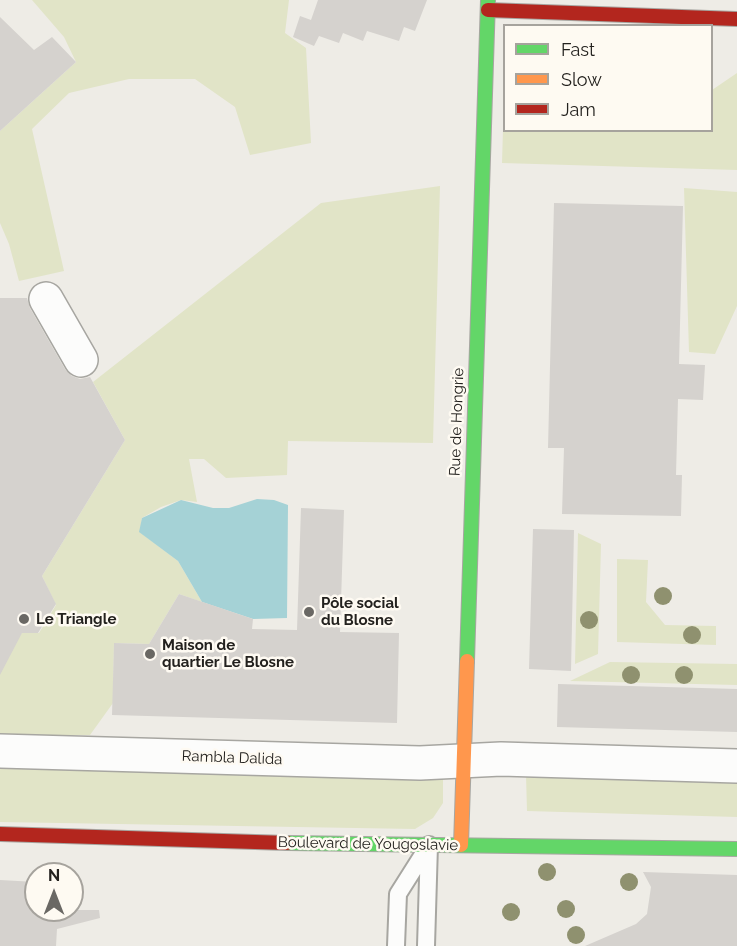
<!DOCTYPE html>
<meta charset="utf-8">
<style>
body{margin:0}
#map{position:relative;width:737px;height:946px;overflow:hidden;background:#eeece6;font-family:Raleway,sans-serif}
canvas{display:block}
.legend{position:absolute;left:503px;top:24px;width:210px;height:108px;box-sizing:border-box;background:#fefaf2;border:2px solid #a6a39d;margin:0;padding:8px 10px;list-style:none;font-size:18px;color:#23211e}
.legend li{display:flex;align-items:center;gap:12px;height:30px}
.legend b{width:30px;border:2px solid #a6a39d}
.north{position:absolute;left:24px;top:862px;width:60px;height:60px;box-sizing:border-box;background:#fefaf2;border:2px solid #a6a39d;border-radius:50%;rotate:0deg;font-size:16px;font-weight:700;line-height:24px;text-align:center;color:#23211e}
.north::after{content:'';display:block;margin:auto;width:21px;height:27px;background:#6a6864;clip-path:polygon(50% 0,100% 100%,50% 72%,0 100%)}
</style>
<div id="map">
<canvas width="737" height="946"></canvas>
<ul class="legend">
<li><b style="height:8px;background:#63d668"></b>Fast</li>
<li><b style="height:8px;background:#ff974d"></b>Slow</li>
<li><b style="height:8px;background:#b3261e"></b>Jam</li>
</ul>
<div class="north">N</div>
</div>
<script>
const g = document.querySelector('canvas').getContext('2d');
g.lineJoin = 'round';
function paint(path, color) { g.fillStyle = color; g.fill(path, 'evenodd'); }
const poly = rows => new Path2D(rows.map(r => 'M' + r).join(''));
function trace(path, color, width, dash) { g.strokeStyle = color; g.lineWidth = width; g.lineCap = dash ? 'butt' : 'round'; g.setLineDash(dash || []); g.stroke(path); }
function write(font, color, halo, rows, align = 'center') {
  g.font = font + ' Raleway,sans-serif'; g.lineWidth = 5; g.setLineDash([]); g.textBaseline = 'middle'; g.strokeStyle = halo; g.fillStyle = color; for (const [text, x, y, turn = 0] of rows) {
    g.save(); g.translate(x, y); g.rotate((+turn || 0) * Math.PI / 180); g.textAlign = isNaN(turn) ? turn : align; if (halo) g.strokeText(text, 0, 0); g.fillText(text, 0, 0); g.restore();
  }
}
const green = poly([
 [32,0,289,0,285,33,306,48,311,143,250,155,235,107,195,79,129,79,69,93,32,129,64,271,19,281,9,244,0,223,0,131,76,62,64,37],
 [737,73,737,170,502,163,504,95,504,130,712,130,712,90],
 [440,186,433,443,288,441,287,475,226,478,204,459,189,459,197,502,181,500,161,507,142,518,140,532,178,561,202,602,179,594,149,644,114,643,113,703,90,735,0,735,0,647,22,633,39,633,56,605,42,576,125,440,93,382,321,203],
 [684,188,737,192,737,306,715,354,689,352],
 [578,533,601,544,598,654,575,664],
 [617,559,648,560,646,602,665,625,716,626,716,645,617,642],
 [610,662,737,664,737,685,570,681],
 [0,768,443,779,443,803,433,818,415,829,0,822],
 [526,775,737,779,737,817,527,811]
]);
const water = poly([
 [257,499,274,500,288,505,287,618,253,619,202,602,178,561,139,532,142,518,181,500,213,508,229,508]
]);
const building = poly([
 [318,0,427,0,415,31,404,27,399,41,367,31,363,41,343,33,339,43,319,36,314,46,293,37,300,16,311,20],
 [0,17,34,50,52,37,76,62,0,131],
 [554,203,683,206,679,364,705,365,703,400,678,399,676,475,682,475,681,516,562,514,564,448,548,448],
 [0,298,27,298,30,308,65,369,72,376,80,379,90,377,125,440,42,576,56,604,38,633,22,633,0,675],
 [301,508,344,510,340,632,399,633,397,723,112,715,114,643,149,644,179,594,253,619,252,629,297,630],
 [533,529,574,530,571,671,529,669],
 [558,684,737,689,737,732,557,727],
 [643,872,737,875,737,946,585,946,636,924,647,914,651,887],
 [0,880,36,882,36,910,99,910,100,918,57,929,56,946,0,946]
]);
const lane = poly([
 [396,946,398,894,429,845],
 [426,946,429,845]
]);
const street = poly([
 [46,299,81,360],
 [0,751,420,763,501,759,737,766]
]);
const fast = poly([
 [467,661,488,0],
 [287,843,737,849]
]);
const slow = poly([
 [461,845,467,661]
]);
const jam = poly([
 [488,10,737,19],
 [0,834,287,843]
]);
const trees = [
 [663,596],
 [589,620],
 [692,635],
 [631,675],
 [684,675],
 [547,872],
 [629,882],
 [566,909],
 [511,912],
 [576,935]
];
const markers = [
 [309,612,6,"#6a6864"],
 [24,619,6,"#6a6864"],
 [150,654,6,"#6a6864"]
];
const streetNames = [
 ["Rue de Hongrie",457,422,-88],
 ["Rambla Dalida",232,758,2],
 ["Boulevard de Yougoslavie",368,844,1]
];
const poiNames = [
 ["Pôle social",321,603],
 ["du Blosne",321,620],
 ["Le Triangle",36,619],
 ["Maison de",162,645],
 ["quartier Le Blosne",162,662]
];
paint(green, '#e1e4c7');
paint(water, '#a5d2d6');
paint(building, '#d5d2ce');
trace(lane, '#a7a6a1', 20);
trace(street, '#a7a6a1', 36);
trace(fast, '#a7a6a1', 16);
trace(slow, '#a7a6a1', 16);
trace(jam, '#a7a6a1', 16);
trace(lane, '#fcfcfb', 16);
trace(street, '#fcfcfb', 33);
trace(fast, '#63d668', 14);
trace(slow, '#ff974d', 14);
trace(jam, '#b3261e', 14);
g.fillStyle = '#8f916f';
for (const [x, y] of trees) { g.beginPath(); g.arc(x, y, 9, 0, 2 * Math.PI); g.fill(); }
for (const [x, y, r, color] of markers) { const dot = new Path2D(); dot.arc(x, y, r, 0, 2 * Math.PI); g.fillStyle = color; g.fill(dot); trace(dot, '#fefaf2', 2); }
write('15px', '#23211e', '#fefaf2', streetNames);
write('bold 15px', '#23211e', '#fefaf2', poiNames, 'left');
</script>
